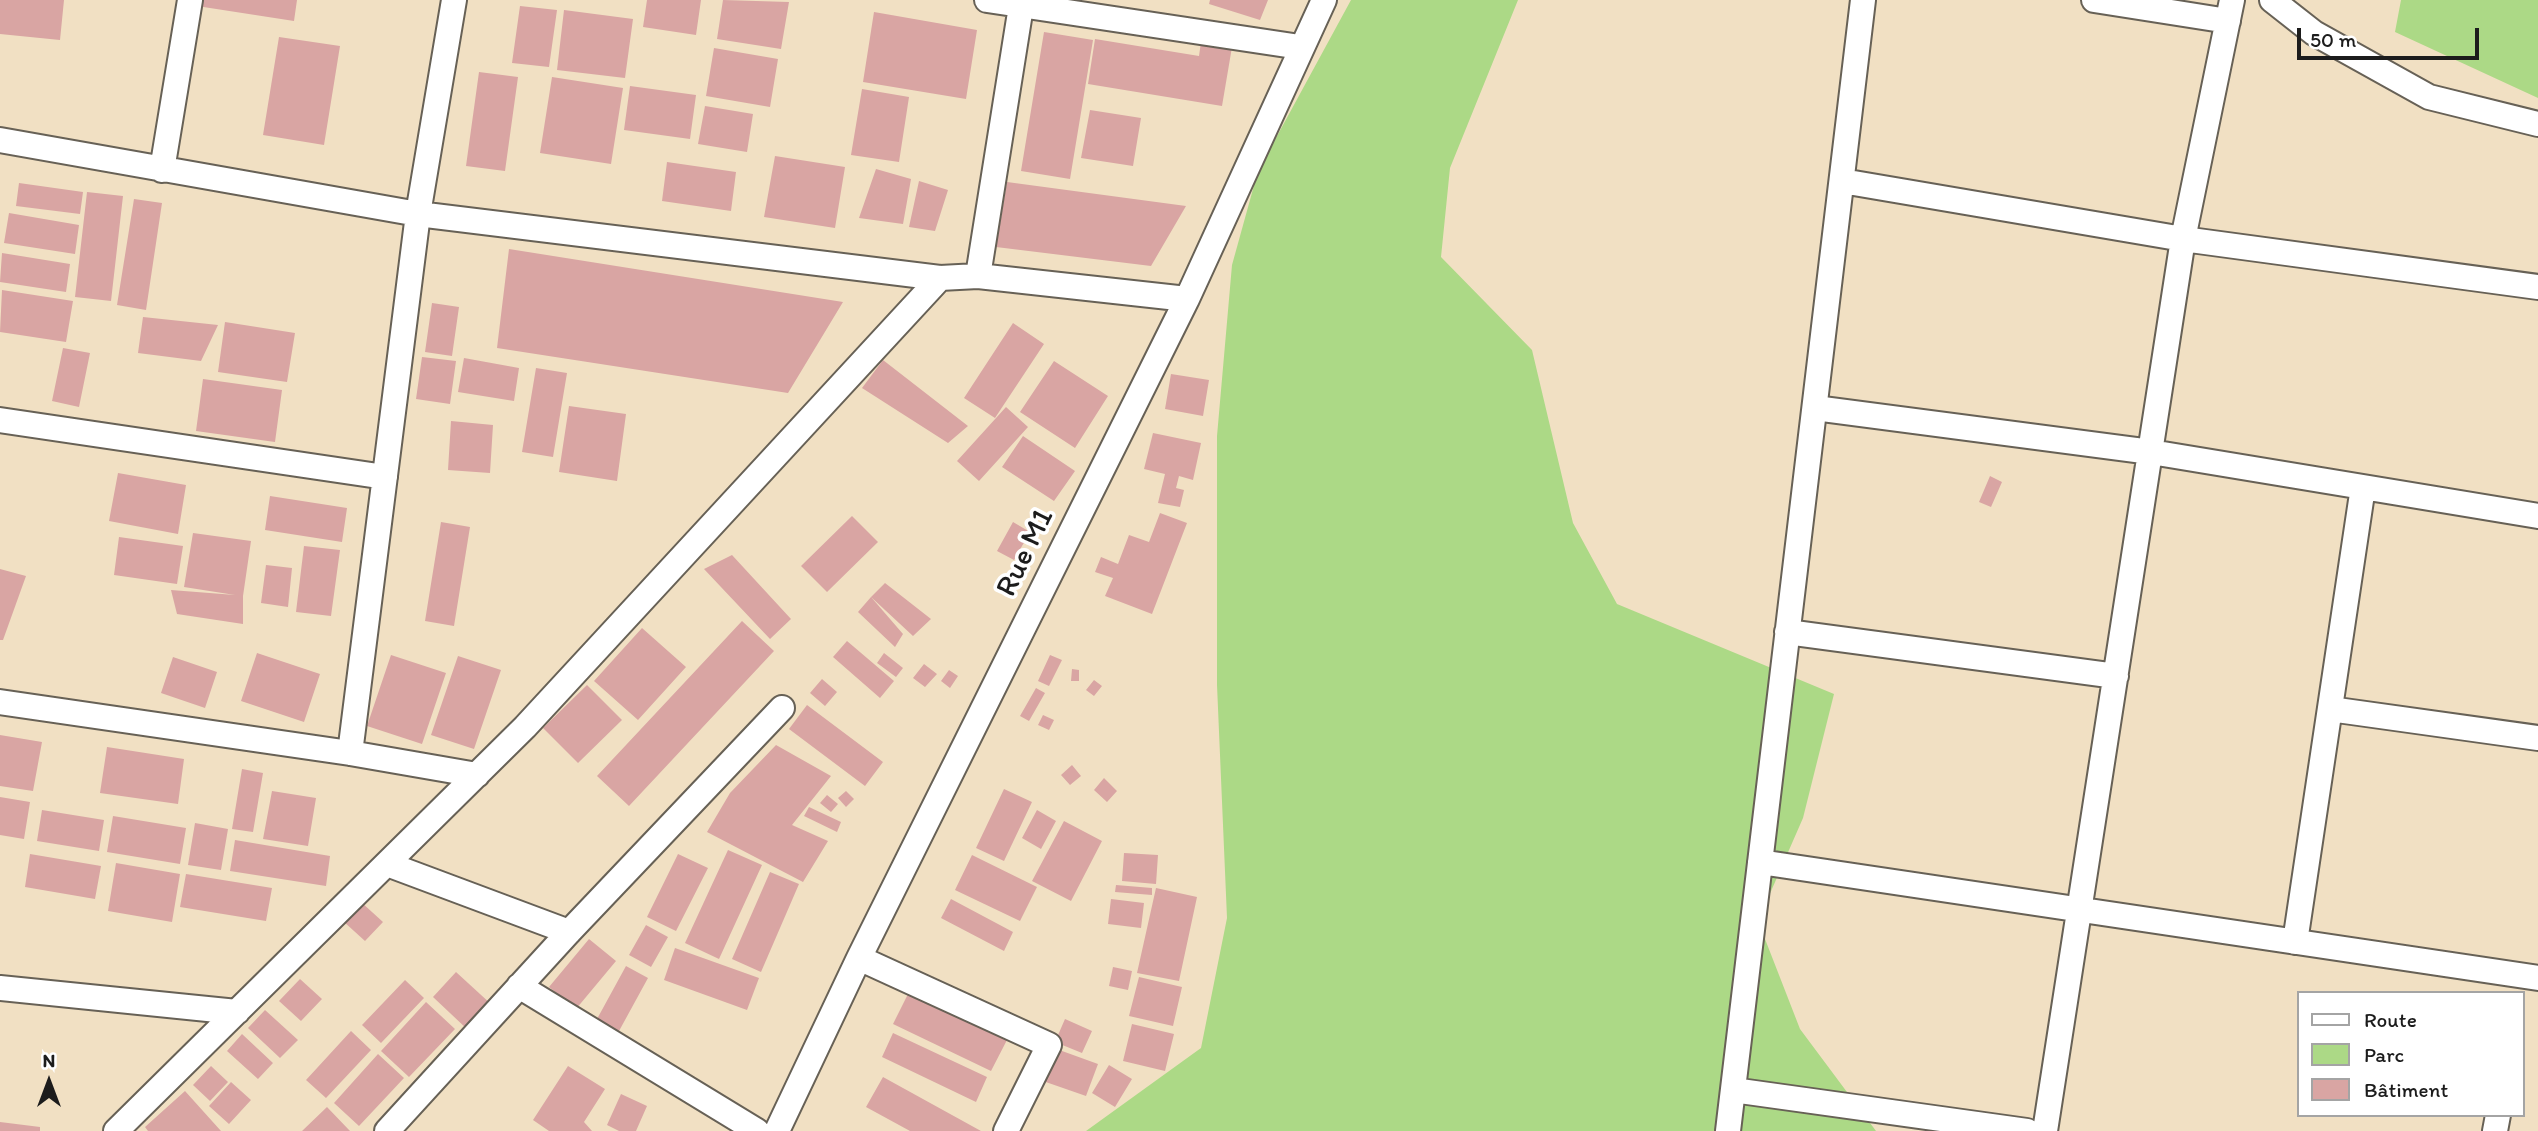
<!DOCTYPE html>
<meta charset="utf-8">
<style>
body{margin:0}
#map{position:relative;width:2538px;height:1131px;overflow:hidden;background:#f1e0c3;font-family:Itim,sans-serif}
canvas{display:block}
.legend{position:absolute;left:2297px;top:991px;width:228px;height:126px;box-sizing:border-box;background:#fff;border:2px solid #a4a4a4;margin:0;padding:9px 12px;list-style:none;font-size:21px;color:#1c1c1c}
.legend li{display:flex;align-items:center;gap:14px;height:35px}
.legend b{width:35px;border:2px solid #a4a4a4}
.north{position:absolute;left:14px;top:1047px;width:70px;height:70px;-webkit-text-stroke:5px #fff;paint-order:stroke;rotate:0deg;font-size:19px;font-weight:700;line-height:28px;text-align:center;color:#1c1c1c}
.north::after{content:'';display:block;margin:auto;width:24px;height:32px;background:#1c1c1c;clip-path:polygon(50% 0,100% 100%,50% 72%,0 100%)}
.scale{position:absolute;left:2297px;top:28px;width:182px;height:32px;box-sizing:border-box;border:4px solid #1c1c1c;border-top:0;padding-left:9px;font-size:21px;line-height:24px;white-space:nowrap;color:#1c1c1c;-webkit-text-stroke:5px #fff;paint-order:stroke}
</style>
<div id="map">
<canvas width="2538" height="1131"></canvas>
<ul class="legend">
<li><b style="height:9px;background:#fff"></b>Route</li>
<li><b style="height:19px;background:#acd986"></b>Parc</li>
<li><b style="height:19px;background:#d9a5a3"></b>Bâtiment</li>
</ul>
<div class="north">N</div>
<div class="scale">50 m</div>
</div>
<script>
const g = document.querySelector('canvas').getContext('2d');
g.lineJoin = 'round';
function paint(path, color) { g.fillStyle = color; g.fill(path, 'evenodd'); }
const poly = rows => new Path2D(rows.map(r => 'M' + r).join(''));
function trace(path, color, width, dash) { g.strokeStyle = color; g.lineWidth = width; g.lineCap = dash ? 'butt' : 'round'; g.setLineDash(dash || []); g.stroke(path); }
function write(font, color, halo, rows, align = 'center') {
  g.font = font + ' Itim,sans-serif'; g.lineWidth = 7; g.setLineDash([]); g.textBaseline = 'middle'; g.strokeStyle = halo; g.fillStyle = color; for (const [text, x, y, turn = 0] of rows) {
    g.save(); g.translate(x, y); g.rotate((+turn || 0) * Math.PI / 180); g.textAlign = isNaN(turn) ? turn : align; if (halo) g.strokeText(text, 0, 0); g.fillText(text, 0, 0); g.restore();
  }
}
const green = poly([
 [1351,0,1518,0,1450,168,1441,257,1532,350,1573,523,1617,604,1834,694,1803,818,1758,921,1800,1029,1876,1131,1086,1131,1201,1048,1227,918,1217,685,1217,436,1232,265,1258,171],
 [2401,0,2538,0,2538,98,2395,32]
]);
const building = poly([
 [0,0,64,0,60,40,0,34],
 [198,0,297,0,294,21,197,6],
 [647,0,701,0,696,35,643,27],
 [723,0,789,2,781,49,717,39],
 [1210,0,1268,0,1260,20,1209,4],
 [520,6,557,10,549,67,512,63],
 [564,10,633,19,625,78,557,70],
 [874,12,977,30,966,99,863,82],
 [1044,32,1093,40,1070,179,1021,171],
 [279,37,340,46,324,145,263,135],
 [1095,39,1199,56,1201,42,1232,47,1222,106,1088,84],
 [714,48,778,59,770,107,706,96],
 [479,72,518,77,505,171,466,166],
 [552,77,623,88,611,164,540,153],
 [630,86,696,95,690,139,624,130],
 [862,89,909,97,899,162,851,155],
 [705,106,753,114,747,152,698,144],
 [1090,110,1141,118,1133,166,1081,158],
 [775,156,845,167,835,228,764,217],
 [667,162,736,172,731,211,662,201],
 [876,169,911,179,903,224,859,218],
 [919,181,948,190,935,231,909,227],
 [1007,182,1186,206,1151,266,996,247],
 [19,183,83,192,80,214,16,206],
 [87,192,123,196,111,301,75,297],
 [134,199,162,203,146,310,117,305],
 [9,213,79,225,75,254,4,243],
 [509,249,843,302,788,393,497,348],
 [2,253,70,264,66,292,0,282],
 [2,290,73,301,66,342,0,332],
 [432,303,459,307,452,356,425,352],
 [143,317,218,325,201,361,138,353],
 [225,322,295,333,287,382,218,372],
 [1013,323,1044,344,995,418,964,398],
 [63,348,90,353,79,407,52,401],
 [422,357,456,361,450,404,416,399],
 [464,358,519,368,514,401,458,392],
 [883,360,968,426,948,443,862,388],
 [1054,361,1108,396,1075,448,1020,412],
 [536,368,567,373,553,457,522,452],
 [1171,374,1209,380,1203,416,1165,409],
 [203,379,282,390,275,442,196,431],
 [569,406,626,414,617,481,559,472],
 [1006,407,1028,427,979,481,957,461],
 [451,421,493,425,490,473,448,470],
 [1153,433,1201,443,1193,480,1179,476,1176,488,1184,490,1180,507,1158,503,1165,474,1144,469],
 [1023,436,1075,471,1054,501,1002,467],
 [118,473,186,485,178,534,109,521],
 [1990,476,2002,482,1991,507,1979,502],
 [270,496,347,508,342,542,265,530],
 [1160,513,1187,523,1152,614,1105,596,1113,578,1095,572,1101,557,1118,564,1129,535,1149,542],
 [852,516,878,542,827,592,801,566],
 [441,522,470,527,454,626,425,621],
 [1013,522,1030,532,1014,560,997,551],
 [193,533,251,541,243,596,243,624,177,614,171,590,235,595,184,587],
 [119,537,183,546,177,584,114,575],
 [304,546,340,550,331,616,296,612],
 [732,555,791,619,770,639,704,569],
 [266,565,292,568,288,607,261,603],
 [0,569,26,576,3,640,0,640],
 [885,583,931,619,913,636,871,597,903,634,895,647,858,612,871,597],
 [742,621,774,651,629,806,597,776],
 [642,628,686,667,638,720,594,681],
 [847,641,894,681,880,698,833,657],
 [257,653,320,674,304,722,241,701],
 [884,653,903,668,896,677,877,663],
 [391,655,446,673,422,744,367,726],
 [1050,655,1062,660,1049,686,1038,681],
 [458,656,501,670,474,749,431,735],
 [173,657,217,672,205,708,161,693],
 [924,664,937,674,925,687,913,678],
 [1072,669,1079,670,1079,681,1071,681],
 [949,670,958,676,950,688,941,681],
 [822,679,837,692,825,706,810,693],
 [1094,680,1102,686,1094,696,1086,690],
 [587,685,622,720,578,763,543,728],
 [1036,688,1045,693,1029,721,1020,716],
 [807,705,883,762,865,786,789,729],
 [1043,715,1054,720,1049,730,1038,725],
 [0,735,42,742,33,791,0,786],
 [776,745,831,776,792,825,828,841,803,882,707,832,730,793],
 [107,747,184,759,178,804,100,793],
 [1072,765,1081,776,1070,785,1061,775],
 [242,769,263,773,253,832,232,829],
 [1104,778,1117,791,1107,802,1094,790],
 [1004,789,1032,802,1004,861,976,848],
 [272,791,316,798,308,846,263,839],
 [846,791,854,799,846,807,838,798],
 [827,795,838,804,831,812,820,803],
 [0,797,30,802,24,839,0,835],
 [809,807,841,822,837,832,804,816],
 [42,810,104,820,99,851,37,841],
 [1037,810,1056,821,1041,849,1022,838],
 [113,816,186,828,180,864,107,852],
 [1064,821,1102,841,1071,901,1032,881],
 [195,823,228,829,221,870,188,865],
 [235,840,330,856,326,886,230,871],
 [728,850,762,865,719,959,685,943],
 [1124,853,1158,855,1156,884,1122,881],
 [30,854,101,866,95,899,25,887],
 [678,854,708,868,676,931,647,917],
 [972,855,1037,887,1020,921,955,890],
 [116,863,180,874,172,922,108,911],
 [770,872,799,884,761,972,732,959],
 [186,874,272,888,266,921,180,907],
 [1116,885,1152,888,1152,895,1115,892],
 [1156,888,1197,897,1179,981,1137,973],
 [951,899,1013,932,1004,951,941,918],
 [1111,899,1144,903,1141,928,1108,924],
 [361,902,383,922,365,941,343,921],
 [646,925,668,937,651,967,629,955],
 [589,939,616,961,576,1009,549,987],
 [675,948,759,978,747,1010,664,980],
 [626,966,648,978,619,1031,597,1019],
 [1113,967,1132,971,1128,990,1109,986],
 [456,972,492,1005,468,1030,433,997],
 [1139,977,1182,987,1173,1026,1129,1016],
 [300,979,322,999,301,1021,279,1001],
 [405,980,424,998,381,1043,362,1025],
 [910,990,1008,1038,991,1071,893,1024],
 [426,1002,455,1029,409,1077,381,1051],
 [265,1010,298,1040,280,1058,248,1028],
 [1065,1019,1092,1031,1082,1053,1055,1042],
 [1132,1024,1174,1034,1165,1071,1123,1061],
 [351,1031,371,1050,326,1098,306,1080],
 [893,1033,987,1077,976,1102,882,1057],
 [242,1034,273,1063,258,1079,227,1051],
 [1051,1047,1098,1064,1086,1096,1040,1080],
 [378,1054,404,1078,359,1126,334,1103],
 [1109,1065,1132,1079,1115,1107,1092,1093],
 [211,1066,228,1082,210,1101,193,1085],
 [568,1066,605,1089,584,1122,592,1131,549,1131,533,1120],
 [883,1077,981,1131,910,1131,866,1107],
 [231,1082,251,1100,229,1124,209,1106],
 [185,1091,221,1131,148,1131,145,1127],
 [621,1094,647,1106,636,1131,619,1131,607,1125],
 [327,1107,350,1131,302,1131],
 [0,1122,40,1127,40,1131,0,1131]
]);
const minor = poly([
 [987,0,1300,47],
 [2094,0,2228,21],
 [2272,0,2314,33,2429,97,2538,124],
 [0,140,418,214,940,278,978,276,1187,299],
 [162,170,190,0],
 [1842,181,2183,239,2538,287],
 [978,276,1022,0],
 [1815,408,2151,452,2538,516],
 [0,420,385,477],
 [1787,632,2116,676],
 [0,702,350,753,477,775],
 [2330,709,2538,738],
 [350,753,418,214,454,0],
 [1760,862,2538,978],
 [387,864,569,932],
 [2295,942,2363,487],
 [859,958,1049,1045,1006,1131],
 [519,986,757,1131],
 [0,988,237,1012],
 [1733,1090,2027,1131],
 [116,1131,525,727,940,278],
 [387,1131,569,932,782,708],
 [777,1131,859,958,1187,299,1324,0],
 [1728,1131,1863,0],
 [2045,1131,2183,239,2232,0],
 [2495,1131,2498,1115]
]);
const streetNames = [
 ["Rue M1",1026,553,-64]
];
paint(green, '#acd986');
paint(building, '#d9a5a3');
trace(minor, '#676156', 28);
trace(minor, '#fff', 24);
write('30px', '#1c1c1c', '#fff', streetNames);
</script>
